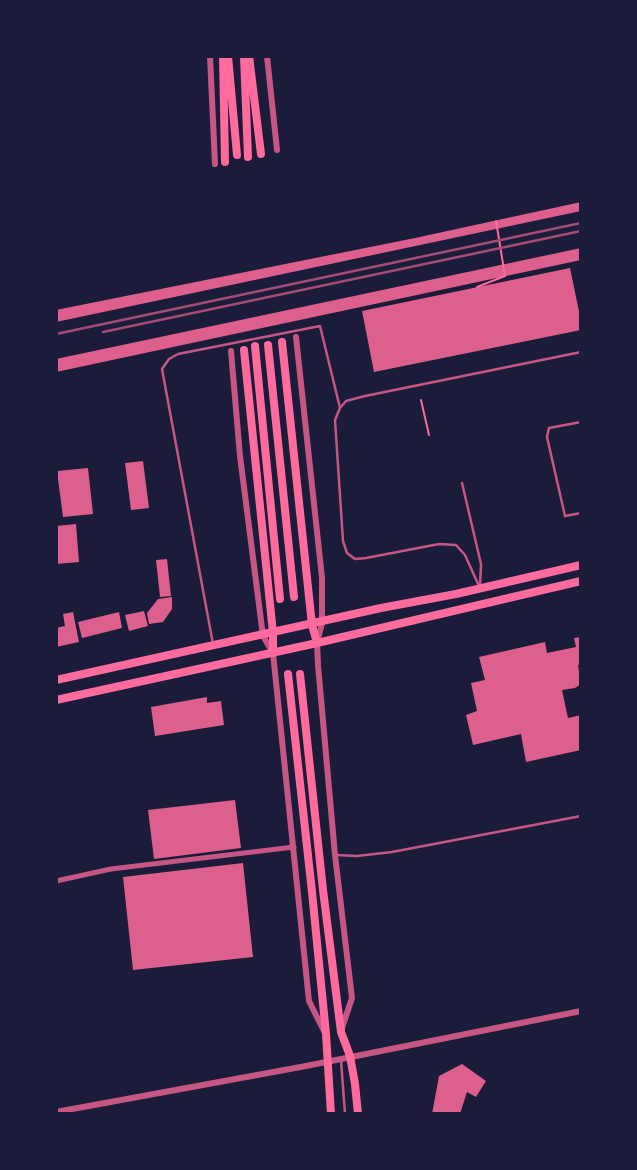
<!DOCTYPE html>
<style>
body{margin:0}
#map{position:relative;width:637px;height:1170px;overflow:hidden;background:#1b1b3a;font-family:"Crimson Pro",serif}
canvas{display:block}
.frame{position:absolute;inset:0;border:58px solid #1b1b3a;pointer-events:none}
</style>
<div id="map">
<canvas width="637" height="1170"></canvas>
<div class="frame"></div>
</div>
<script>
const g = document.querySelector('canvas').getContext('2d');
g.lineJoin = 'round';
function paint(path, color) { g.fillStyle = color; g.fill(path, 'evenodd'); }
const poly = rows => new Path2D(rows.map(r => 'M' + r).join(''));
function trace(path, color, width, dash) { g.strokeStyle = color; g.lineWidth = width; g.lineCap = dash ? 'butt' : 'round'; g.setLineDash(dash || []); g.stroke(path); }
const building = poly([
 [581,202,581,211,56,322,56,310,415,238],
 [581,248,581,260,56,372,56,359],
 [570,268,581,321,581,330,374,372,362,311],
 [143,461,149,508,131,510,125,463],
 [88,468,93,514,63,517,57,471],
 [76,524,79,562,56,564,56,526],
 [167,559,171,596,160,597,156,560],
 [172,597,172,609,163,622,149,624,147,613,158,599],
 [144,611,148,626,129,631,125,615],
 [73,612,79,642,56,647,56,628,65,626,63,614],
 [119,612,122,628,82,638,78,622],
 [581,637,581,664,578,665,581,684,575,688,562,690,568,718,581,715,581,750,526,762,521,734,473,745,466,715,477,711,471,683,485,680,479,657,545,642,547,653,576,647,574,638],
 [207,697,207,703,221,701,224,725,155,736,151,707],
 [235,800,241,848,154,859,148,810],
 [243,863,253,957,133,970,123,877],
 [462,1064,486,1081,476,1097,467,1092,460,1114,432,1114,439,1076]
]);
const path = poly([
 [477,287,505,276,496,221],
 [421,400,429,435]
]);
const service = poly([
 [581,422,549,428,547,437,565,516,581,513],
 [462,483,481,564,480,586],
 [479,586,465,555,456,545,439,544,366,558,355,559,347,553,343,541,335,420,340,408,346,401,365,396,581,352],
 [213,644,162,369,169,359,178,354,320,326,340,408],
 [336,855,357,856,392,852,581,816],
 [341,1060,345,1114]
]);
const minor = poly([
 [56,881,111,869,294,847]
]);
const tertiary = poly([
 [210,56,215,164],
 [267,56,277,150],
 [296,337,322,578,322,623,317,643,318,665,335,855,352,998,341,1031],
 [231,351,240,456,263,636,273,653,309,1001,325,1033],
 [56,1112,306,1066,581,1011]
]);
const primary = poly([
 [223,56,225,162],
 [228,56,237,155],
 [244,56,248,157],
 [249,56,261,154],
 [282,342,312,625,317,643],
 [268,345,294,597],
 [255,346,280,599],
 [244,350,273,633,273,653],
 [288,674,312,892,326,1034,331,1114],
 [300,674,323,890,341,1032,350,1056,355,1084,358,1114],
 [56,680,381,608,456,594,581,565],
 [56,700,317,643,581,581]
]);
const rail = poly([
 [103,332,581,231],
 [56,334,581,223]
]);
paint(building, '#dd5f8e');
trace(path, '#ff6b9d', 2);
trace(service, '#c65784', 2.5);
trace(minor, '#c65784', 5);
trace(tertiary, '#c65784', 6);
trace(primary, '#ff6b9d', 8);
trace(rail, '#a44b75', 2.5);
</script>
